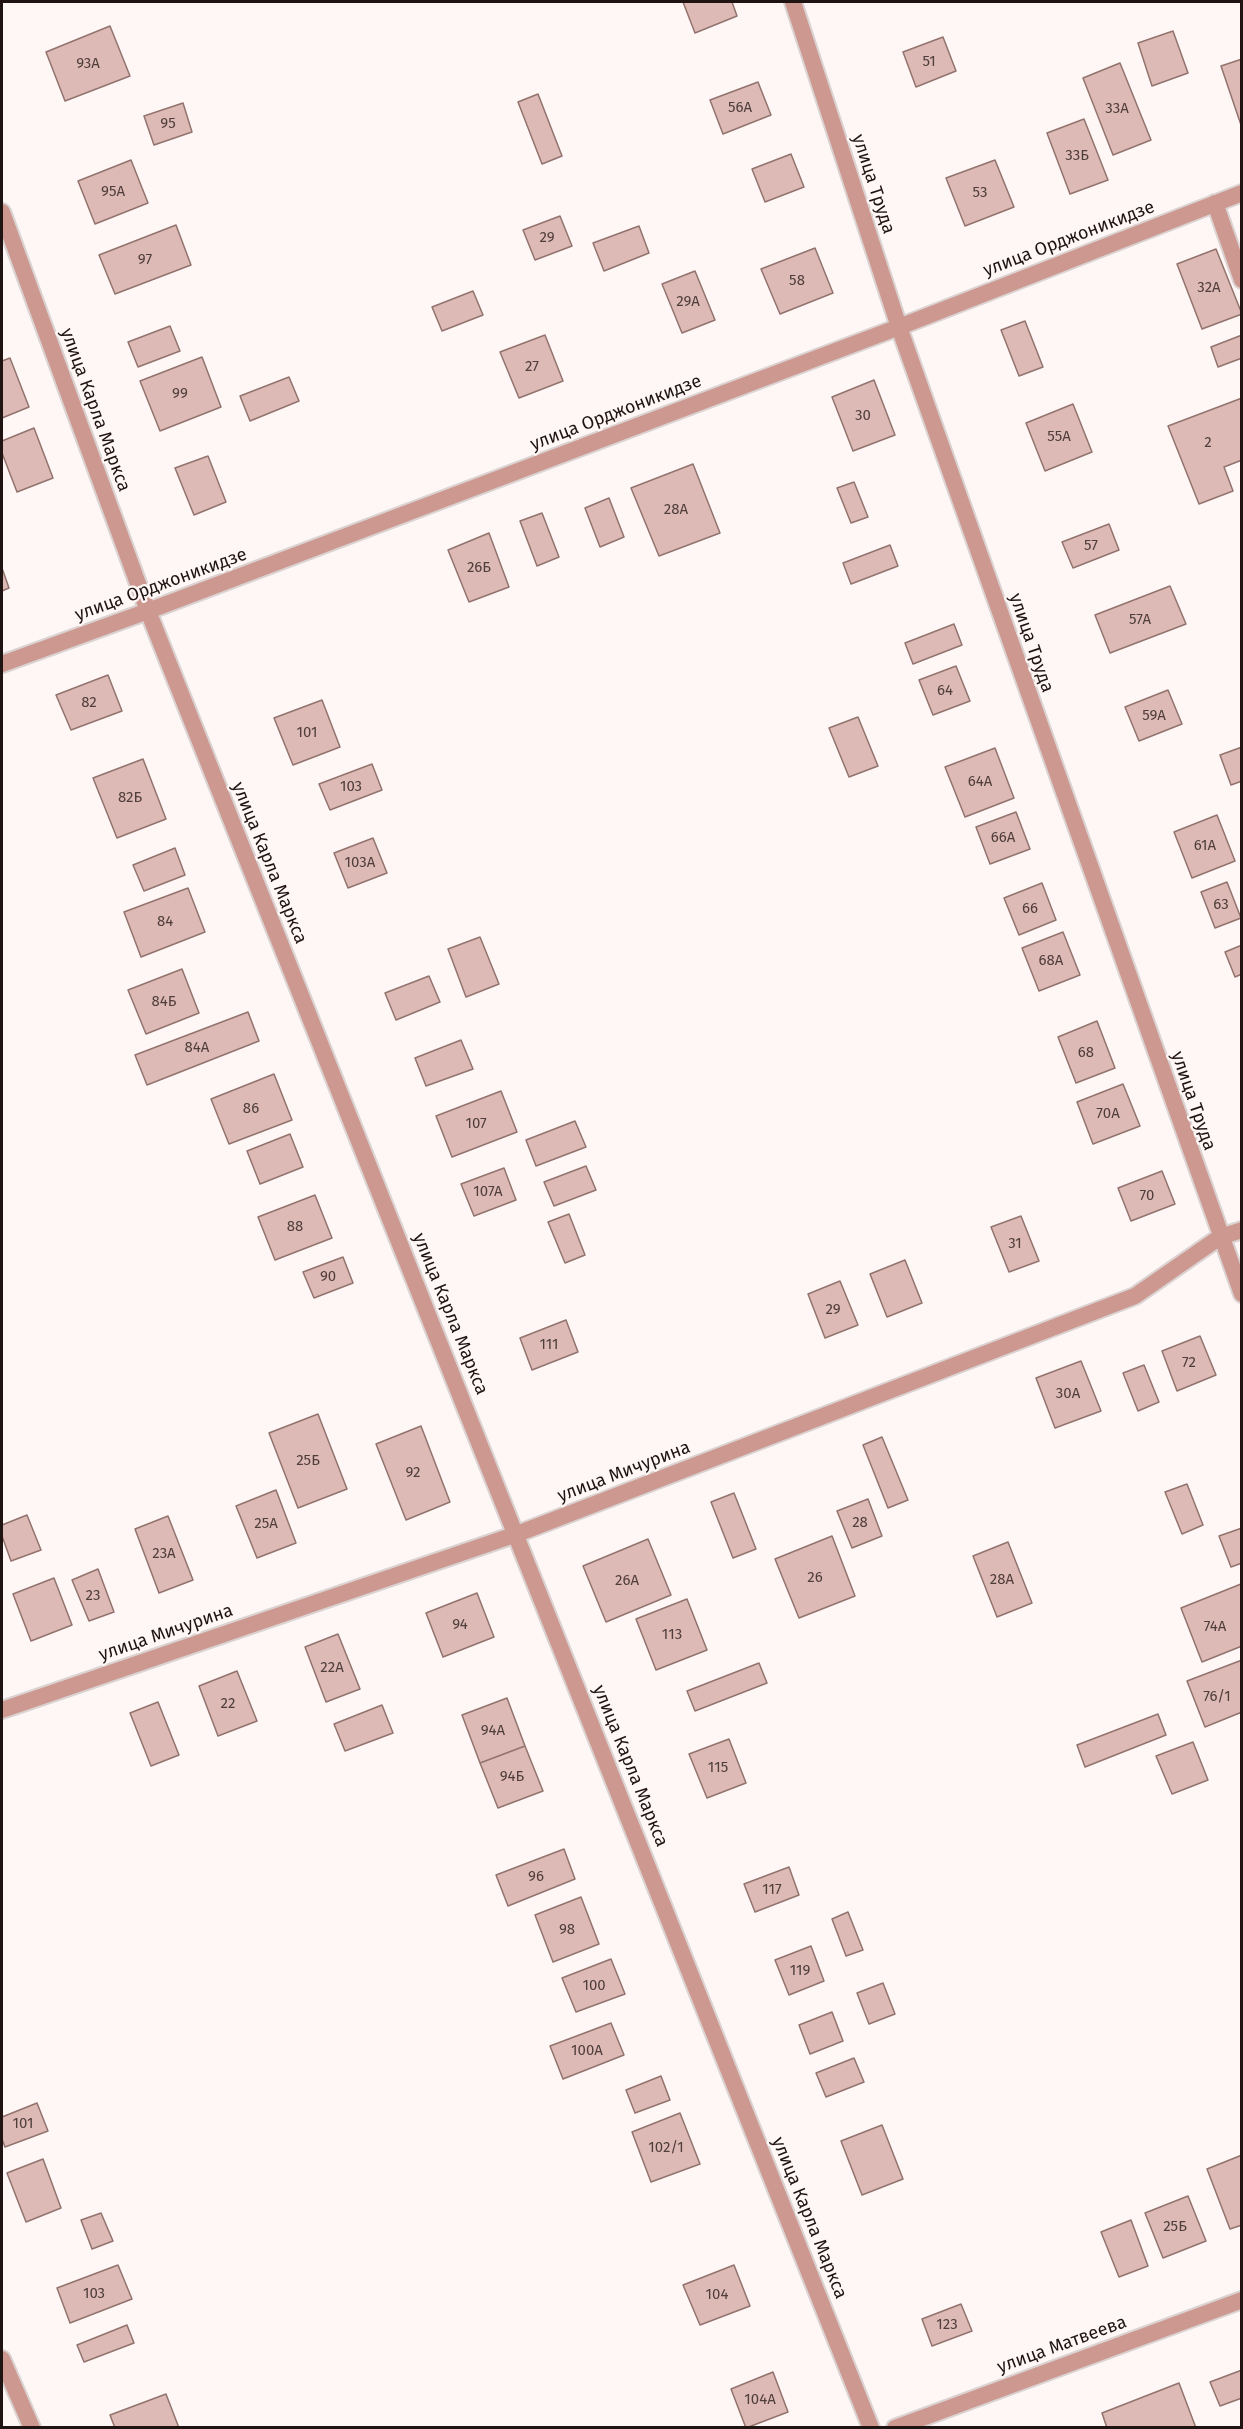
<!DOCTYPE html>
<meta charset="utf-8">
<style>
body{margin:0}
#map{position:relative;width:1243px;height:2429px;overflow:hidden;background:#fff7f6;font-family:"Fira Sans",sans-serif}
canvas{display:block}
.frame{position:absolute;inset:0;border:3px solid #201413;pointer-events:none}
</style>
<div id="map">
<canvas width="1243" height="2429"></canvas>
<div class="frame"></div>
</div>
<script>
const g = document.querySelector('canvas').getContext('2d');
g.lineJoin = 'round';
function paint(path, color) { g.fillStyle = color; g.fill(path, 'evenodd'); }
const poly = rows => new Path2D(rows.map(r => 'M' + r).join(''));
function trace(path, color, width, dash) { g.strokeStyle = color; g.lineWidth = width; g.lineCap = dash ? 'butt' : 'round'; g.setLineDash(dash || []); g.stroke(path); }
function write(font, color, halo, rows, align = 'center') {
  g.font = font + ' "Fira Sans",sans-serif'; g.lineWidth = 4.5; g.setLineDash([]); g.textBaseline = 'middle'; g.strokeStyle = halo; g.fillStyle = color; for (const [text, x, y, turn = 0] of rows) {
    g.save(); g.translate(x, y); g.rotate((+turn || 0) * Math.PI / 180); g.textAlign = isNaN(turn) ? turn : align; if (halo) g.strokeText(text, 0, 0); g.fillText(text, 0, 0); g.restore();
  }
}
const building = poly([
 [683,2,732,2,737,16,695,33,683,2],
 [110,26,130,76,65,101,46,52,110,26],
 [1173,31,1188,73,1152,86,1138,43,1173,31],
 [943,37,956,71,916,87,903,52,943,37],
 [1242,59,1242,128,1221,66,1242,59],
 [1120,63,1151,140,1113,155,1083,78,1120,63],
 [758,82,771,115,723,134,710,100,758,82],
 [538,94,562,156,542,164,518,102,538,94],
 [183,103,192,132,154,145,144,116,183,103],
 [1084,119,1108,180,1070,194,1047,133,1084,119],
 [791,154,804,187,765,202,752,169,791,154],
 [131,160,148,203,95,224,78,181,131,160],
 [995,160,1014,207,965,226,946,178,995,160],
 [560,216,572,246,535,260,523,230,560,216],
 [176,225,191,265,115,294,99,255,176,225],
 [639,226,649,253,604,271,593,243,639,226],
 [815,248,833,293,780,314,761,269,815,248],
 [1216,249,1242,314,1202,329,1177,264,1216,249],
 [695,271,715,320,682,333,662,284,695,271],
 [473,291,483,315,442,331,432,307,473,291],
 [1025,321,1043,367,1019,376,1001,330,1025,321],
 [170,326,180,351,138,367,128,342,170,326],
 [545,335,563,381,519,398,500,352,545,335],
 [1242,335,1242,358,1218,367,1211,347,1242,335],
 [202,357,221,407,160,431,140,381,202,357],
 [10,358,29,407,2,418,2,361,10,358],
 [289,377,299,401,250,421,240,396,289,377],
 [874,380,895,435,853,451,832,397,874,380],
 [1242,398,1242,460,1224,467,1233,491,1199,504,1168,426,1242,398],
 [1073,404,1092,452,1045,471,1026,423,1073,404],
 [34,428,53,478,17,492,2,453,2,441,34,428],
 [208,456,226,502,194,515,175,468,208,456],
 [693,464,720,533,659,556,631,488,693,464],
 [854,482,868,517,851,523,837,488,854,482],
 [609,498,624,537,600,547,585,508,609,498],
 [542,513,559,557,537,566,520,521,542,513],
 [1109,524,1119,550,1073,568,1062,542,1109,524],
 [489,533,509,587,469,602,448,550,489,533],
 [890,545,898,566,851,584,843,563,890,545],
 [2,568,9,588,2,591,2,568],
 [1170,586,1186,624,1110,653,1095,615,1170,586],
 [954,624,962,645,913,664,905,643,954,624],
 [956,666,970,701,933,715,919,680,956,666],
 [108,675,122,711,71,730,56,695,108,675],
 [1168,690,1182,724,1139,741,1125,707,1168,690],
 [322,700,340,747,293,765,274,718,322,700],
 [858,717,878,766,849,777,829,728,858,717],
 [1242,747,1242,781,1231,785,1220,755,1242,747],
 [995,748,1014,798,965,817,945,767,995,748],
 [143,759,166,819,117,838,93,778,143,759],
 [372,764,382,790,330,810,319,784,372,764],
 [1016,812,1030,849,990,864,976,827,1016,812],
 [1217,815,1235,861,1192,878,1174,832,1217,815],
 [373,838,387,873,348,888,334,853,373,838],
 [175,848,185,875,144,891,133,865,175,848],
 [1227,882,1241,918,1215,928,1201,892,1227,882],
 [1042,883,1056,920,1019,935,1004,898,1042,883],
 [188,888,205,932,141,957,124,912,188,888],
 [1063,932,1080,975,1039,991,1022,948,1063,932],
 [480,937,499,984,466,997,448,949,480,937],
 [1242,945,1242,974,1235,977,1225,952,1242,945],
 [182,969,199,1013,146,1034,128,990,182,969],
 [429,976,440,1002,396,1020,385,993,429,976],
 [248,1012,259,1041,147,1085,135,1055,248,1012],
 [1097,1021,1115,1068,1076,1083,1058,1037,1097,1021],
 [461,1040,473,1069,426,1086,415,1058,461,1040],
 [274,1074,292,1120,229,1144,211,1099,274,1074],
 [1123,1084,1140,1126,1093,1144,1077,1102,1123,1084],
 [501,1091,517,1132,452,1157,436,1116,501,1091],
 [575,1121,586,1147,536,1166,526,1140,575,1121],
 [290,1134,303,1167,260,1184,247,1151,290,1134],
 [586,1166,596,1190,554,1206,544,1182,586,1166],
 [504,1168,516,1200,474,1216,461,1184,504,1168],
 [1162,1171,1175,1204,1131,1221,1118,1188,1162,1171],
 [315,1195,332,1238,275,1260,258,1217,315,1195],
 [569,1214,585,1255,565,1263,548,1222,569,1214],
 [1021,1216,1039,1261,1009,1272,991,1227,1021,1216],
 [343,1257,353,1283,314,1298,303,1272,343,1257],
 [905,1260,922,1303,887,1317,870,1274,905,1260],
 [840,1281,858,1325,825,1338,808,1294,840,1281],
 [566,1320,578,1352,532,1370,520,1338,566,1320],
 [1200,1336,1216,1375,1177,1391,1162,1351,1200,1336],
 [1081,1361,1101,1411,1055,1428,1036,1378,1081,1361],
 [1144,1365,1159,1402,1138,1411,1123,1373,1144,1365],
 [318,1414,347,1489,298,1508,269,1433,318,1414],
 [421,1426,450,1502,406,1520,376,1444,421,1426],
 [882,1437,908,1500,888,1508,863,1445,882,1437],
 [1187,1484,1203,1525,1182,1534,1165,1492,1187,1484],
 [276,1490,296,1543,257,1558,236,1506,276,1490],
 [734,1493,756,1549,733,1558,711,1502,734,1493],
 [868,1499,882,1536,852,1548,837,1511,868,1499],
 [27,1515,41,1550,11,1561,2,1536,2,1525,27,1515],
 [168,1516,193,1580,159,1593,135,1529,168,1516],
 [1242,1528,1242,1563,1231,1567,1219,1536,1242,1528],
 [832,1536,855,1596,799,1618,775,1559,832,1536],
 [648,1539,671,1595,606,1622,583,1566,648,1539],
 [1008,1542,1032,1603,997,1617,973,1556,1008,1542],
 [98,1569,114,1612,89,1621,72,1580,98,1569],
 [54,1578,72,1625,31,1641,13,1594,54,1578],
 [1241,1584,1242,1646,1202,1662,1181,1608,1241,1584],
 [477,1593,494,1637,443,1657,426,1613,477,1593],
 [687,1599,707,1650,656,1670,636,1619,687,1599],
 [338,1634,360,1689,326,1702,305,1647,338,1634],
 [1242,1660,1242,1712,1205,1727,1187,1681,1242,1660],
 [759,1663,767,1683,695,1711,687,1691,759,1663],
 [237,1671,257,1721,218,1736,199,1686,237,1671],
 [507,1698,525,1746,480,1763,462,1715,507,1698],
 [158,1702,179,1755,151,1766,130,1713,158,1702],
 [382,1705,393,1733,345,1751,334,1724,382,1705],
 [1158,1714,1166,1735,1085,1767,1077,1745,1158,1714],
 [729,1739,746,1783,707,1798,689,1754,729,1739],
 [1193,1742,1208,1780,1172,1794,1156,1756,1193,1742],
 [525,1746,543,1791,498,1808,480,1763,525,1746],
 [564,1849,575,1879,508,1906,496,1875,564,1849],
 [789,1867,799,1895,755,1912,744,1884,789,1867],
 [581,1897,599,1944,553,1962,535,1915,581,1897],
 [848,1912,863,1950,846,1956,832,1919,848,1912],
 [811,1946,824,1981,789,1995,775,1960,811,1946],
 [611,1959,625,1994,576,2012,562,1978,611,1959],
 [883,1983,895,2014,869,2024,857,1993,883,1983],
 [832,2012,843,2041,810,2054,799,2025,832,2012],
 [611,2023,624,2055,563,2079,550,2046,611,2023],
 [854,2058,864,2082,826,2097,816,2073,854,2058],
 [661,2076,670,2100,635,2113,626,2090,661,2076],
 [37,2103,48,2131,5,2147,2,2139,2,2117,37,2103],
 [680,2113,700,2164,651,2182,632,2132,680,2113],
 [882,2125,903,2179,862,2195,841,2141,882,2125],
 [1242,2155,1242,2225,1230,2229,1207,2169,1242,2155],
 [43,2159,61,2208,26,2222,7,2173,43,2159],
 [1188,2196,1206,2241,1163,2258,1145,2213,1188,2196],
 [101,2213,113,2241,92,2249,81,2220,101,2213],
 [1131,2220,1148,2266,1119,2277,1101,2232,1131,2220],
 [118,2265,132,2299,70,2323,57,2288,118,2265],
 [734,2265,750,2306,700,2325,683,2285,734,2265],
 [961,2304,972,2331,932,2346,922,2319,961,2304],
 [127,2325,134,2343,84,2362,77,2345,127,2325],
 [1242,2370,1242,2398,1220,2406,1210,2382,1242,2370],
 [773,2372,788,2412,746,2428,731,2389,773,2372],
 [1179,2383,1196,2428,1107,2428,1102,2413,1179,2383],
 [166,2394,179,2428,115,2428,110,2415,166,2394]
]);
const minor = poly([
 [793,2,899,327,1242,1294],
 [1215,203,1242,280],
 [2,212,148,611,871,2428],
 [2,664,148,611,899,327,1242,193],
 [2,1710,517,1534,1135,1296,1220,1237,1242,1230],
 [2,2359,32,2428],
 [895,2428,1242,2300]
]);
const numberNames = [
 ["51",929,62],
 ["93А",88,64],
 ["56А",740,108],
 ["33А",1117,109],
 ["95",168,124],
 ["33Б",1077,156],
 ["95А",113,192],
 ["53",980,193],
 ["29",547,238],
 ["97",145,260],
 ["58",797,281],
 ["32А",1209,288],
 ["29А",688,302],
 ["27",532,367],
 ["99",180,394],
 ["30",863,416],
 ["55А",1059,437],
 ["2",1208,443],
 ["28А",676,510],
 ["57",1091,546],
 ["26Б",479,568],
 ["57А",1140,620],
 ["64",945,691],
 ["82",89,703],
 ["59А",1154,716],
 ["101",307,733],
 ["64А",980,782],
 ["103",351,787],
 ["82Б",130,798],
 ["66А",1003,838],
 ["61А",1205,846],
 ["103А",360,863],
 ["63",1221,905],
 ["66",1030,909],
 ["84",165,922],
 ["68А",1051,961],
 ["84Б",164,1002],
 ["84А",197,1048],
 ["68",1086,1053],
 ["86",251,1109],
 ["70А",1108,1114],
 ["107",476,1124],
 ["107А",488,1192],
 ["70",1147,1196],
 ["88",295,1227],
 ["31",1015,1244],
 ["90",328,1277],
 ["29",833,1310],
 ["111",549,1345],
 ["72",1189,1363],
 ["30А",1068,1394],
 ["25Б",308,1461],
 ["92",413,1473],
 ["28",860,1523],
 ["25А",266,1524],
 ["23А",164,1554],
 ["26",815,1578],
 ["28А",1002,1580],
 ["26А",627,1581],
 ["23",93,1596],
 ["94",460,1625],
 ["74А",1215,1627],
 ["113",672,1635],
 ["22А",332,1668],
 ["76/1",1217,1697],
 ["22",228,1704],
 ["94А",493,1731],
 ["115",718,1768],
 ["94Б",512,1777],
 ["96",536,1877],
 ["117",772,1890],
 ["98",567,1930],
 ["119",800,1971],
 ["100",594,1986],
 ["100А",587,2051],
 ["101",23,2124],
 ["102/1",666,2148],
 ["25Б",1175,2227],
 ["103",94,2294],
 ["104",717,2295],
 ["123",947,2325],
 ["104А",760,2400]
];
const streetNames = [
 ["улица Труда",873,184,72],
 ["улица Орджоникидзе",1069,239,-21],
 ["улица Карла Маркса",95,410,70],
 ["улица Орджоникидзе",616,413,-21],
 ["улица Орджоникидзе",161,585,-20],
 ["улица Труда",1031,643,71],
 ["улица Карла Маркса",269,863,68],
 ["улица Труда",1193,1101,71],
 ["улица Карла Маркса",450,1314,68],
 ["улица Мичурина",624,1472,-21],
 ["улица Мичурина",166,1633,-19],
 ["улица Карла Маркса",630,1766,68],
 ["улица Карла Маркса",809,2218,68],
 ["улица Матвеева",1062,2345,-20]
];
paint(building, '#ddbab5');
trace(building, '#92736e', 1.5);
trace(minor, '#dbd3d2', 20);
trace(minor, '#cd9890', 16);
write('15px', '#4f3e3c', null, numberNames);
write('18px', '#201413', '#fff7f6', streetNames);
</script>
